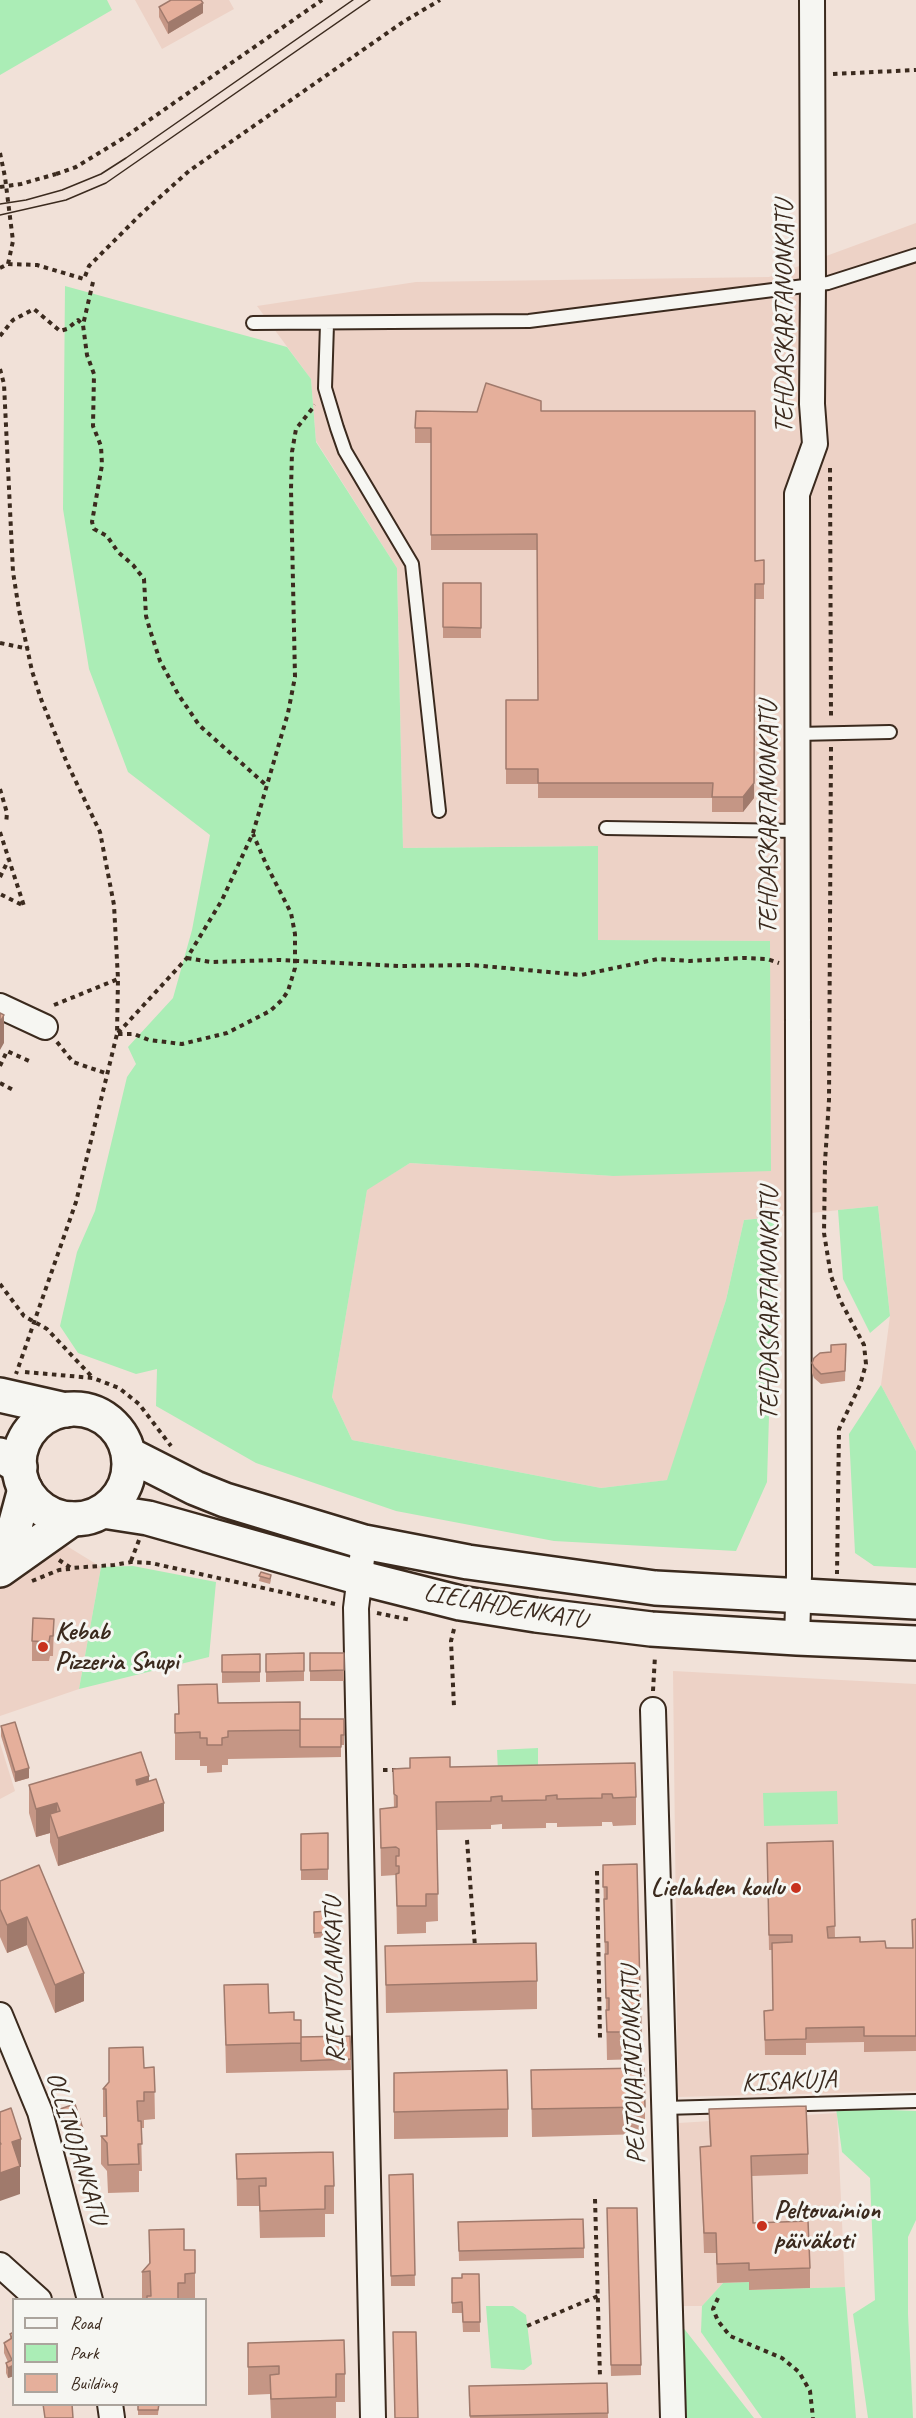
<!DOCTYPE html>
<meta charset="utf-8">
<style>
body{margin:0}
#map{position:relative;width:916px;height:2418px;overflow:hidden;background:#f1e1d8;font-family:Caveat,sans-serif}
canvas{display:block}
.legend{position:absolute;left:12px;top:2298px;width:195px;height:108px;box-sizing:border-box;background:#f6f6f2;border:2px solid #aba49d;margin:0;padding:8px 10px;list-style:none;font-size:18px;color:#3b2a1e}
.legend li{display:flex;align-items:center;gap:12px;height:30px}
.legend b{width:30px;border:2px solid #aba49d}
</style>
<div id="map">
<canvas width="916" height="2418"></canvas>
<ul class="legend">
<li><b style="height:8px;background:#f6f6f2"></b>Road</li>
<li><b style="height:16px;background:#abedb6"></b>Park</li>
<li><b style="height:16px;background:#e5af9b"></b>Building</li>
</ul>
</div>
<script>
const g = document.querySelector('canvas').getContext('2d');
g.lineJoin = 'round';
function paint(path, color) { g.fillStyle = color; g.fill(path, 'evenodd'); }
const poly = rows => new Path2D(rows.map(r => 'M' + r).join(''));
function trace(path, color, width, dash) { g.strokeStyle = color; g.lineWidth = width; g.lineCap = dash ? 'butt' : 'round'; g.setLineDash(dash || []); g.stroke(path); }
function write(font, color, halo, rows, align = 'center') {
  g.font = font + ' Caveat,sans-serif'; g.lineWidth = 6; g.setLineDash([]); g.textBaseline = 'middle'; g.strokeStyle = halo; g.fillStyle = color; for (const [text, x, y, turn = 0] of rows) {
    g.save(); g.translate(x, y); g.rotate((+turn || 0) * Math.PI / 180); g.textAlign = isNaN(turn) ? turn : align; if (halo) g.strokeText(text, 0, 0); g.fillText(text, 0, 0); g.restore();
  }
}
const built = poly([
 [135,0,229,0,234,9,162,49],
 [916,223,916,1451,881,1385,890,1316,878,1206,744,1220,726,1300,668,1480,601,1488,352,1440,332,1397,367,1189,410,1163,613,1176,769,941,598,940,598,846,403,848,397,568,316,441,311,379,257,306,416,282,769,277],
 [0,1505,101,1567,79,1689,0,1716],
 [673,1671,916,1684,916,2091,678,2097],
 [0,1743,15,1791,0,1799],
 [837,2113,845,2287,749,2290,723,2283,702,2306,681,2306,679,2123]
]);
const green = poly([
 [0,0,107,0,112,10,0,75],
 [65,286,287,347,311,379,316,442,397,568,403,848,598,846,598,940,770,941,771,1171,613,1176,410,1163,367,1190,332,1397,352,1440,601,1488,667,1480,726,1300,744,1220,775,1217,767,1482,736,1551,554,1541,396,1511,256,1463,156,1406,157,1369,136,1374,78,1353,60,1326,77,1252,95,1211,127,1077,136,1064,128,1047,173,998,192,930,210,835,128,772,89,669,63,509],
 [878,1206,890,1316,870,1333,843,1279,838,1210],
 [881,1385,916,1451,916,1568,874,1566,855,1553,849,1434],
 [133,1566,216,1582,209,1657,79,1689,101,1567],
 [538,1748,538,1772,498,1772,497,1750],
 [837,1791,838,1824,764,1826,763,1793],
 [836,2108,916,2111,916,2220,908,2237,908,2314,913,2418,868,2418,853,2314,875,2300,870,2178,842,2152],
 [749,2282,749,2290,845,2287,856,2418,762,2418,701,2332,702,2306,723,2283],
 [486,2306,513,2306,526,2315,532,2364,524,2370,491,2368],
 [682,2326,754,2418,685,2418]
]);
const path = poly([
 [833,74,916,70],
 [0,153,5,177,13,241,8,264],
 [56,174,76,167,122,139,322,0],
 [0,268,8,264,37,265,84,279,89,266,140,215,189,171,403,22,440,0],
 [93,282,83,325,87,355,94,374,93,426,101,446,102,465,92,522,94,529,107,536,118,552,133,565,144,579,146,616,150,630,160,661,178,694,199,725,267,786],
 [0,336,13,320,34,309,60,331,67,329,78,320,83,325],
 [0,369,4,384,13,572,19,610,32,671,41,699,67,763,100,832,114,905,118,979,117,1034,76,1202,16,1374],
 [830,468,831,719],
 [0,643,29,649],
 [831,747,829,1100,825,1162,824,1233,831,1276,840,1300,864,1345,866,1364,860,1385,839,1429,837,1574],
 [0,789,7,813,6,824],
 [0,832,24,906,0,894],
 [0,877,9,859],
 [187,958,211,962,279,960,400,966,472,965,581,975,658,959,690,961,744,958,767,959,779,963],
 [54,1005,118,979],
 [118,1033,187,958,222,900,253,833,288,713,295,677,291,489,292,452,296,429,315,405],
 [118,1034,134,1034,149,1040,182,1044,227,1033,270,1011,282,1000,288,991,295,968,295,934,291,913,266,864,253,834],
 [57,1042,73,1062,108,1074],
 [0,1066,7,1051,29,1061],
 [0,1083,15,1091],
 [0,1284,24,1316,47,1329,93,1378],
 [25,1372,93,1378,119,1388,139,1404,171,1446],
 [59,1560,71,1568,114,1565,131,1562,151,1563,335,1604],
 [131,1561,139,1540],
 [32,1581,59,1570,70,1569],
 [377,1613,411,1620],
 [454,1629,451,1641,454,1707],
 [653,1691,655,1656],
 [383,1770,396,1770],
 [467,1840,475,1947],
 [597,1871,600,2039],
 [595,2199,600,2377],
 [718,2298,713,2309,718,2321,730,2336,782,2358,799,2372,810,2391,813,2418],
 [527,2326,598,2296]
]);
const service = poly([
 [253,323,529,321,828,283,916,255],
 [327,324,325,388,337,428,345,451,412,564,439,811],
 [797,734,890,732],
 [606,828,797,831],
 [664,2108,916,2101]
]);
const minor = poly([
 [0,1006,45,1027],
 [364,1542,356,1608,373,2418],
 [797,1638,799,1575,797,494,815,444,812,404,813,284,812,0],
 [653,1710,673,2418],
 [0,2015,40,2112,90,2300],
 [0,2265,39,2300],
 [110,2404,112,2418]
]);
const secondary = poly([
 [0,1395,66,1410],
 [0,1455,20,1467],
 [0,1557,14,1530,25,1489],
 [0,1570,72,1519]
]);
const primary = poly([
 '19 1464a55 55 0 1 1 110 0a55 55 0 1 1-110 0Z',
 [128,1454,195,1488,225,1500,364,1542,468,1562,655,1588,916,1602],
 [103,1511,148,1518,361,1578,460,1603,536,1615,651,1629,797,1638,916,1643]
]);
const tram = poly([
 [0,204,26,200,62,190,101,174,126,158,353,0],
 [0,215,66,200,106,183,370,0]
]);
const pathBridge = poly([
 [0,187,21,184,56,174]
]);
const wall = poly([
 [159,7,203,13,168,34,159,17],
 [541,411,755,561,764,576,764,599,755,599,754,798,743,812,712,812,712,798,538,798,538,784,506,784,506,700,538,700,537,550,431,550,431,443,415,443,415,428,477,412],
 [443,583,481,583,481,638,443,638],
 [846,1344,845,1381,821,1384,814,1378,812,1373,812,1363],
 [261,1572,271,1580,270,1584,259,1581],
 [54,1619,53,1656,50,1656,49,1661,32,1661,32,1641],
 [304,1653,304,1681,266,1682,266,1654],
 [310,1653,344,1653,344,1681,310,1681],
 [260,1654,260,1682,222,1683,222,1655],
 [178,1685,218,1703,300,1719,344,1719,344,1745,341,1745,341,1757,228,1759,228,1765,222,1765,222,1772,207,1773,207,1766,200,1766,200,1760,175,1760,175,1714,178,1714],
 [1,1726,29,1778,15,1782,1,1736],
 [450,1767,636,1797,636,1825,613,1826,612,1822,602,1822,602,1826,557,1827,557,1823,546,1823,546,1828,502,1829,502,1824,491,1825,491,1829,437,1830,438,1921,426,1922,426,1933,397,1934,396,1875,381,1876,380,1809,394,1808,393,1769],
 [149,1781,164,1831,58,1866,50,1842,50,1833,36,1837,29,1813,29,1785],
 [328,1833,328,1880,301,1880,301,1834],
 [833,1841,835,1938,886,1948,913,1948,912,1920,916,1919,916,2051,864,2052,864,2042,806,2043,806,2055,765,2055,764,2011,773,2010,772,1950,769,1950,767,1843],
 [39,1865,84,2001,55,2013,27,1945,7,1953,0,1937,0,1881],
 [603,1865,641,2032,641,2059,607,2060],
 [327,1911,328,1937,314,1938,314,1912],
 [385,1946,537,1981,537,2009,386,2013],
 [224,1985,269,2013,294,2020,301,2037,350,2036,351,2070,226,2073],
 [109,2048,144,2068,154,2067,155,2119,144,2120,144,2128,141,2128,142,2171,139,2171,139,2192,108,2193,107,2171,101,2164,101,2136,106,2136,106,2117,103,2117,103,2089,109,2082],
 [531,2070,645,2107,645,2134,532,2137],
 [394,2073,508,2109,508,2137,394,2139],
 [60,2109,83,2139,82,2139,83,2152,73,2156,60,2120],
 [709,2109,808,2154,808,2174,752,2176,753,2223,810,2268,810,2288,749,2290,749,2282,717,2283,716,2253,704,2253,700,2147,710,2146],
 [236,2154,334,2186,334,2214,325,2214,325,2237,260,2238,259,2206,237,2206],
 [413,2174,415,2286,391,2286,389,2175],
 [607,2208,641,2365,641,2375,611,2376],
 [458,2222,584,2248,584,2258,459,2261],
 [149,2230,184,2250,195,2250,195,2300,142,2299,142,2272,149,2264],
 [479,2274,480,2332,463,2332,462,2313,452,2313,452,2278,462,2278],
 [14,2332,14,2376,8,2378,6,2373,6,2363,8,2362,4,2353,4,2343,10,2340,10,2334],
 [248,2343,345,2374,345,2402,336,2402,336,2418,271,2418,270,2394,248,2395],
 [607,2383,608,2418,470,2418,469,2386],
 [138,2404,159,2404,158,2415,138,2415]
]);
const shadedWall = poly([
 [203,3,203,13,168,34,168,23],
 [755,599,754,798,743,812,743,797],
 [4,1015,4,1043,0,1050,0,1022],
 [29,1768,29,1778,15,1782,15,1772],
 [149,1776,149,1804,136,1808,136,1780],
 [57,1803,57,1831,50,1814,50,1833,36,1837,36,1809],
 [164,1803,164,1831,58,1866,58,1838],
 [27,1917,27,1945,7,1953,7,1925],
 [84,1973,84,2001,55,2013,55,1985],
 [83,2129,83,2139,79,2140,79,2130],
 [21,2139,21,2167,20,2167,20,2194,0,2201,0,2173,12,2142],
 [83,2142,83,2152,73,2156,73,2145],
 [14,2365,14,2376,8,2378,8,2368]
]);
const building = poly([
 [171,0,201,0,203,3,168,23,159,7,171,0],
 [486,383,541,401,541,411,755,411,755,561,764,560,764,584,755,584,754,783,743,797,712,797,713,783,538,783,538,769,506,769,506,700,538,700,537,534,431,535,431,428,415,428,416,411,477,412,486,383],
 [443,583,481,583,481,628,443,627,443,583],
 [0,1013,4,1015,0,1022,0,1013],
 [846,1344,845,1371,821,1374,814,1367,812,1363,814,1358,820,1353,831,1352,831,1345,846,1344],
 [261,1572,271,1575,270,1579,259,1576,261,1572],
 [33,1618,54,1619,53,1636,50,1636,49,1642,32,1641,33,1618],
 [304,1653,304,1671,266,1672,266,1654,304,1653],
 [310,1653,344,1653,344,1670,310,1671,310,1653],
 [260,1654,260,1672,222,1672,222,1655,260,1654],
 [217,1684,218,1703,300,1702,300,1730,228,1731,228,1737,222,1738,222,1745,207,1745,207,1738,200,1738,200,1732,175,1733,175,1714,179,1714,178,1685,217,1684],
 [300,1719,344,1719,344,1735,341,1735,341,1747,300,1747,300,1719],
 [15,1722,29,1768,15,1772,1,1726,15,1722],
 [141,1752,149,1776,136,1780,137,1785,156,1779,164,1803,58,1838,50,1814,60,1811,57,1803,36,1809,29,1785,141,1752],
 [450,1757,450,1767,635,1763,636,1797,613,1798,612,1794,602,1794,602,1798,557,1799,557,1795,546,1796,546,1800,502,1801,502,1796,491,1797,491,1801,436,1802,438,1894,426,1894,426,1906,397,1906,396,1874,399,1873,399,1866,396,1866,396,1856,399,1856,399,1849,396,1847,381,1848,380,1809,397,1807,397,1796,394,1794,393,1769,410,1768,410,1758,450,1757],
 [328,1833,328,1869,301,1870,301,1834,328,1833],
 [833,1841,835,1926,827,1927,828,1938,860,1937,860,1942,885,1941,886,1948,913,1948,912,1920,916,1919,916,2036,864,2036,864,2027,806,2028,806,2039,765,2040,764,2011,773,2010,772,1943,792,1942,792,1935,769,1935,767,1843,833,1841],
 [637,1864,641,2032,607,2032,606,2010,609,2010,609,1998,606,1998,605,1954,608,1954,608,1942,605,1942,604,1899,607,1899,607,1887,603,1887,603,1865,637,1864],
 [39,1865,84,1973,55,1985,27,1917,7,1925,0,1909,0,1881,39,1865],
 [327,1911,328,1932,314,1933,314,1912,327,1911],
 [536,1943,537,1981,386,1985,385,1946,536,1943],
 [268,1984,269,2013,294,2012,294,2020,301,2020,301,2043,226,2045,224,1985,268,1984],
 [350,2036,351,2059,301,2061,301,2037,350,2036],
 [143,2047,144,2068,154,2067,155,2092,144,2092,144,2101,137,2101,138,2121,141,2121,142,2144,138,2144,139,2164,108,2165,107,2143,101,2136,107,2136,106,2089,103,2089,109,2082,109,2048,143,2047],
 [644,2068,645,2107,532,2109,531,2070,644,2068],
 [507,2070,508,2109,394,2112,394,2073,507,2070],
 [75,2104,83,2129,79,2130,83,2142,73,2145,60,2109,75,2104],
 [806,2106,808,2154,751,2156,753,2223,808,2221,810,2268,749,2270,749,2263,717,2264,716,2233,704,2233,700,2147,711,2146,709,2109,806,2106],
 [11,2108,21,2139,12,2142,20,2166,0,2173,0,2144,1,2144,0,2142,0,2112,11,2108],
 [333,2152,334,2186,325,2186,325,2209,260,2211,259,2186,266,2186,266,2178,237,2179,236,2154,333,2152],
 [413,2174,415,2275,391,2276,389,2175,413,2174],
 [607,2208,637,2208,641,2365,611,2365,607,2208],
 [583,2219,584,2248,459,2251,458,2222,583,2219],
 [184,2229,184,2250,195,2250,195,2273,185,2274,185,2283,178,2283,178,2300,147,2300,147,2296,151,2296,150,2271,142,2272,150,2263,149,2230,184,2229],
 [462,2274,479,2274,480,2322,463,2322,462,2302,452,2303,452,2278,462,2278,462,2274],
 [14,2332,14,2365,8,2368,6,2363,12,2360,4,2343,12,2338,10,2334,14,2332],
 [393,2332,416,2332,418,2418,395,2418,393,2332],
 [344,2340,345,2374,336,2374,336,2397,271,2399,270,2375,279,2374,279,2366,248,2367,248,2343,344,2340],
 [607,2383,608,2413,470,2416,469,2386,607,2383],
 [43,2404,72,2404,73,2418,45,2418,43,2404],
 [138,2404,159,2404,158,2410,138,2410,138,2404]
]);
const markers = [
 [43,1647,6,"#c8321e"],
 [796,1888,6,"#c8321e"],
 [762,2226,6,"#c8321e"]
];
const streetNames = [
 ["TEHDASKARTANONKATU",785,317,-90],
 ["TEHDASKARTANONKATU",769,818,-90],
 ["TEHDASKARTANONKATU",770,1304,-90],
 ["LIELAHDENKATU",505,1607,10],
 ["RIENTOLANKATU",335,1980,-91],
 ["PELTOVAINIONKATU",634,2065,-92],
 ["KISAKUJA",789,2082,-2],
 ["OLLINOJANKATU",76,2148,73]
];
const poiNames = [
 ["Kebab",55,1632],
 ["Pizzeria Snupi",55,1662],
 ["Lielahden koulu",784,1888,"right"],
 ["Peltovainion",774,2211],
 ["päiväkoti",774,2241]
];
paint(built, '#edd2c6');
paint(green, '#abedb6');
trace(service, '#3b2a1e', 16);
trace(minor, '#3b2a1e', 28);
trace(secondary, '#3b2a1e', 38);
trace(primary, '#3b2a1e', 38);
trace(path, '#3b2a1e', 4, [4.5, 4.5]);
trace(service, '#f6f6f2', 12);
trace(minor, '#f6f6f2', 24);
trace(secondary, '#f6f6f2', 33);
trace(primary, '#f6f6f2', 33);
trace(tram, '#3b2a1e', 1.5);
trace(pathBridge, '#3b2a1e', 4, [4.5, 4.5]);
paint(wall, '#c59685');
paint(shadedWall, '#a07a6c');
paint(building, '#e5af9b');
trace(building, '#a07a6c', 1.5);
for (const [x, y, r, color] of markers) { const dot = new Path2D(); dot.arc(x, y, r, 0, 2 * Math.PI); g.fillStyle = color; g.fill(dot); trace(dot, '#f6f6f2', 2); }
write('26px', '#3b2a1e', '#f6f6f2', streetNames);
write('bold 26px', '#3b2a1e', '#f6f6f2', poiNames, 'left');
</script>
